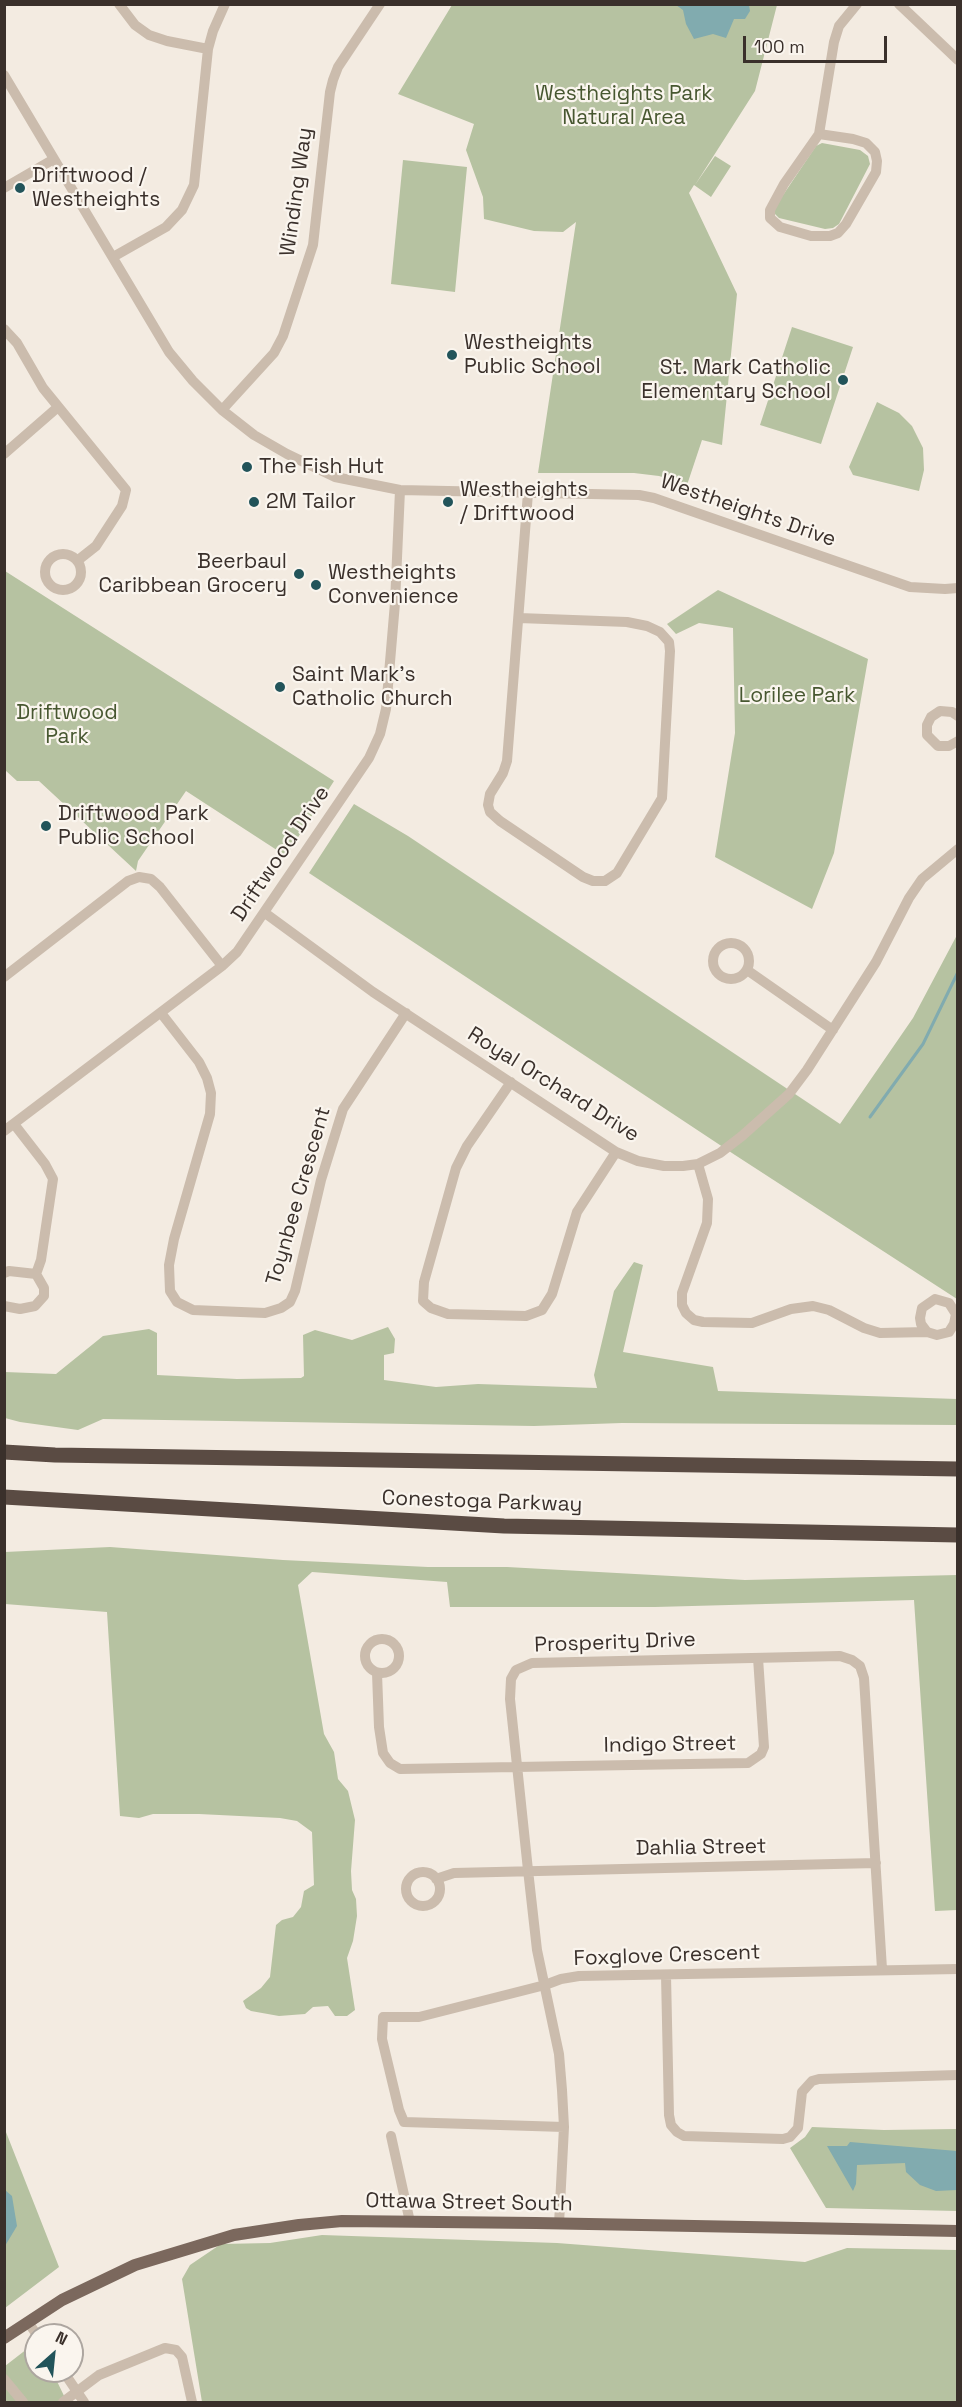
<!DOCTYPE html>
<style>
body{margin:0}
#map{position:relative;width:962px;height:2407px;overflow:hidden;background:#f3ebe1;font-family:"Space Grotesk",sans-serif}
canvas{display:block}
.frame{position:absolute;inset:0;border:6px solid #3a302b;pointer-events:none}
.north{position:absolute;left:24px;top:2323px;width:60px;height:60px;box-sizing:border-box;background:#faf5ee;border:2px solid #ada6a0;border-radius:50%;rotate:27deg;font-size:16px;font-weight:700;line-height:24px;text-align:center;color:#3a302b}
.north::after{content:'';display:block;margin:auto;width:21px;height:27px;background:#22545a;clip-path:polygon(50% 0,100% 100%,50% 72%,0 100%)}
.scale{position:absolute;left:743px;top:36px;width:144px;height:27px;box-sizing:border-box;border:3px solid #3a302b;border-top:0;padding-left:8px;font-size:18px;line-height:21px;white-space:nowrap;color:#3a302b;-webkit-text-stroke:4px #faf5ee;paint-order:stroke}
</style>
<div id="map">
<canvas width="962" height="2407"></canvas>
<div class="frame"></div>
<div class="north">N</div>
<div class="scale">100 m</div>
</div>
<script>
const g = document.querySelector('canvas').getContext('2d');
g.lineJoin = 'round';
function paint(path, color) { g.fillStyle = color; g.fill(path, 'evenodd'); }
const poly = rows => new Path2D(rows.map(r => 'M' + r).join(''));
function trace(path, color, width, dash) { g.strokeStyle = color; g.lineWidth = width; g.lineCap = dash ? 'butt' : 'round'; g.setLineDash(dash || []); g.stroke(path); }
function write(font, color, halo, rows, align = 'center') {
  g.font = font + ' "Space Grotesk",sans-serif'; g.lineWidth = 4.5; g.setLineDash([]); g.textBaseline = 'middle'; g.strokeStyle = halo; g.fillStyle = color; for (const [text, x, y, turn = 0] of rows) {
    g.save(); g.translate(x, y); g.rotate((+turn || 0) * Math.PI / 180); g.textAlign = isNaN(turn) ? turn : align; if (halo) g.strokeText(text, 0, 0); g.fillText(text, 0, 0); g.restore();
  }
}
const green = poly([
 [452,5,777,5,755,91,695,185,715,156,731,166,711,197,694,185,689,193,737,294,722,445,702,440,687,485,659,476,634,473,538,473,576,222,563,232,534,231,484,219,483,197,466,150,474,124,398,94],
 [822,143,860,150,868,156,870,164,839,224,833,228,825,229,779,218,775,214,775,207,816,146],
 [403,160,467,167,455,292,391,284],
 [792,327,853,347,821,444,760,425],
 [877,402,899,413,912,426,923,448,924,470,919,491,853,475,849,467],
 [5,571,334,781,286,856,186,791,138,861,136,871,39,781,17,781,5,770],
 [718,590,868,659,834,853,812,909,715,857,735,733,733,628,699,623,676,634,667,624],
 [354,804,408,836,840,1124,913,1018,957,935,957,1299,735,1155,309,873],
 [634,1262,643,1265,623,1352,713,1367,718,1391,957,1399,957,1425,622,1423,534,1426,103,1419,78,1430,20,1422,5,1418,5,1372,56,1374,103,1336,149,1329,157,1333,157,1375,237,1379,301,1378,304,1376,303,1335,315,1330,352,1340,388,1327,395,1339,394,1353,384,1355,384,1380,436,1387,478,1384,597,1388,594,1375,614,1291],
 [110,1547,283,1560,428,1567,507,1567,745,1580,957,1575,957,1910,935,1911,914,1600,655,1607,450,1607,447,1582,312,1572,298,1585,324,1734,334,1752,338,1779,348,1791,355,1820,351,1871,352,1890,356,1899,357,1916,353,1941,347,1958,355,2010,347,2016,335,2016,328,2006,313,2007,305,2014,279,2016,251,2011,246,2008,243,2001,261,1988,270,1977,276,1925,282,1920,293,1917,301,1907,304,1891,314,1885,312,1832,297,1821,280,1818,199,1814,153,1814,139,1818,120,1816,107,1612,5,1604,5,1552],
 [4,2127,59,2267,5,2308,4,2308],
 [812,2127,884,2130,957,2129,957,2211,826,2208,790,2148,805,2137],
 [322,2235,557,2243,805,2262,847,2248,957,2250,957,2402,202,2402,182,2279,190,2265,221,2244,270,2243],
 [36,2342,36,2371,52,2371,67,2402,5,2402,5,2366]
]);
const water = poly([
 [676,5,749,5,750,11,745,19,734,19,726,38,713,34,694,39,686,24,683,10],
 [850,2142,957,2151,957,2190,936,2191,920,2185,906,2172,905,2163,857,2165,856,2184,853,2191,827,2146,847,2146],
 [5,2190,12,2196,17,2226,5,2246]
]);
const stream = poly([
 [870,1117,923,1044,958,972]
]);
const minor = poly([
 [119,4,135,25,149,35,167,41,208,49],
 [899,4,958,60],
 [4,75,169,352,193,381,222,410,254,435,287,454,335,477,400,490,639,495,654,498,910,587,945,589,958,588],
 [819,134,853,139,866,143,875,152,877,161,876,172,846,224,838,233,830,236,811,236,780,227,770,218,770,210,784,184,819,134,834,42,839,26,857,4],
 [4,188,54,159],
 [113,257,166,227,182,210,194,185,208,49,213,31,225,4],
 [4,329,17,343,43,388,126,490,122,506,96,546,77,561],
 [222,410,274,353,283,336,313,245,330,92,333,80,338,67,380,4],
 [4,454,58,407],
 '45 572a18 18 0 1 1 36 0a18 18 0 1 1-36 0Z',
 [519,618,627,622,647,626,660,632,669,642,670,651,662,798,617,873,605,881,593,881,583,877,500,821,490,812,488,805,490,794,503,773,507,761,528,493],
 [958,716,952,712,940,711,931,717,927,725,927,735,938,746,949,746,958,741],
 [265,913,373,992,616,1152,638,1161,664,1166,683,1166,698,1164,720,1153,742,1136,789,1094,807,1070,876,962,909,898,922,879,958,849],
 '713 961a18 18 0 1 1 36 0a18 18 0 1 1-36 0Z',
 [747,970,833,1030],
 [4,977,128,881,139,877,151,879,160,887,222,966],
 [161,1013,199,1062,207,1078,211,1093,210,1114,174,1239,169,1265,170,1291,177,1302,193,1310,265,1313,281,1308,290,1302,295,1291,321,1180,343,1109,406,1013],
 [511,1082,467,1146,456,1168,424,1282,423,1301,431,1308,448,1314,526,1316,542,1310,552,1294,577,1212,616,1152],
 [14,1124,45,1164,53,1179,41,1260,36,1274],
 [4,1131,222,966,237,952,369,758,380,734,386,709,395,603,400,490],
 [698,1164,708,1199,707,1223,682,1293,682,1305,686,1313,694,1320,703,1322,752,1323,791,1309,813,1306,829,1310,864,1328,880,1333,927,1332,937,1335,949,1332,954,1324,956,1314,949,1303,935,1299,922,1308,920,1318,921,1324,927,1332],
 [4,1273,9,1271,36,1274,44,1288,44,1296,35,1306,20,1309,4,1306],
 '365 1656a17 17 0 1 1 34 0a17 17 0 1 1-34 0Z',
 [377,1673,379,1727,383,1753,390,1763,400,1769,748,1763,761,1754,764,1747,758,1658],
 '406 1889a17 17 0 1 1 34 0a17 17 0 1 1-34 0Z',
 [436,1879,454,1873,876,1863],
 [666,1975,669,2115,671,2125,677,2132,684,2136,783,2139,790,2137,798,2128,802,2092,812,2081,819,2079,958,2075],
 [564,2127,404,2122,399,2110,382,2039,383,2017,419,2017,545,1985,561,1979,579,1976,958,1969],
 [391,2136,410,2222],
 [559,2224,564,2127,562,2090,559,2054,537,1950,528,1870,510,1699,511,1679,516,1670,532,1663,840,1656,852,1660,860,1666,864,1678,882,1969],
 [28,2322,37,2335],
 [63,2371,84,2402],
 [4,2379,23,2402],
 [63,2402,99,2375,165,2348,176,2350,182,2357,192,2402]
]);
const major = poly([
 [4,2338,62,2300,135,2265,234,2235,299,2225,342,2221,536,2223,958,2231]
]);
const highway = poly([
 [4,1452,55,1455,958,1469],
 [4,1497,504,1526,958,1535]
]);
const markers = [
 [20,188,6,"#22545a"],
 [452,355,6,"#22545a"],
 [843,380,6,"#22545a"],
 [247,467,6,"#22545a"],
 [254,502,6,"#22545a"],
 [448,502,6,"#22545a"],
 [299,574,6,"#22545a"],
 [316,585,6,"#22545a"],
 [280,687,6,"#22545a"],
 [46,826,6,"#22545a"]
];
const parkNames = [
 ["Westheights Park",624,94],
 ["Natural Area",624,118],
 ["Lorilee Park",797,696],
 ["Driftwood",67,713],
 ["Park",67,737]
];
const poiNames = [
 ["Driftwood /",32,176],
 ["Westheights",32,200],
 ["Westheights",464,343],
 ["Public School",464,367],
 ["St. Mark Catholic",831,368,"right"],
 ["Elementary School",831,392,"right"],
 ["The Fish Hut",259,467],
 ["Westheights",460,490],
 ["/ Driftwood",460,514],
 ["2M Tailor",266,502],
 ["Beerbaul",287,562,"right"],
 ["Caribbean Grocery",287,586,"right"],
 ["Westheights",328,573],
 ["Convenience",328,597],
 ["Saint Mark's",292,675],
 ["Catholic Church",292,699],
 ["Driftwood Park",58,814],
 ["Public School",58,838]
];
const streetNames = [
 ["Winding Way",297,192,-82],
 ["Westheights Drive",748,511,19],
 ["Driftwood Drive",281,854,-56],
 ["Royal Orchard Drive",553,1085,32],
 ["Toynbee Crescent",299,1196,-74],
 ["Conestoga Parkway",482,1502,2],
 ["Prosperity Drive",615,1643,-2],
 ["Indigo Street",670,1745,-1],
 ["Dahlia Street",701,1848,-1],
 ["Foxglove Crescent",667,1956,-2],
 ["Ottawa Street South",469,2203,1]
];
paint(green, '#b6c2a1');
paint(water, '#81abaf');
trace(stream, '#81abaf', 3);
trace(minor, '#cbbcad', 10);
trace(major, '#7b685d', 12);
trace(highway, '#5a4b43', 15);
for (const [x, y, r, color] of markers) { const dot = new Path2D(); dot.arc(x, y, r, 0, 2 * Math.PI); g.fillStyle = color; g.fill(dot); trace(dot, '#faf5ee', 2); }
write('21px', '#475730', '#faf5ee', parkNames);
write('21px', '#3a302b', '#faf5ee', poiNames, 'left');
write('21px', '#3a302b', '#faf5ee', streetNames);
</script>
